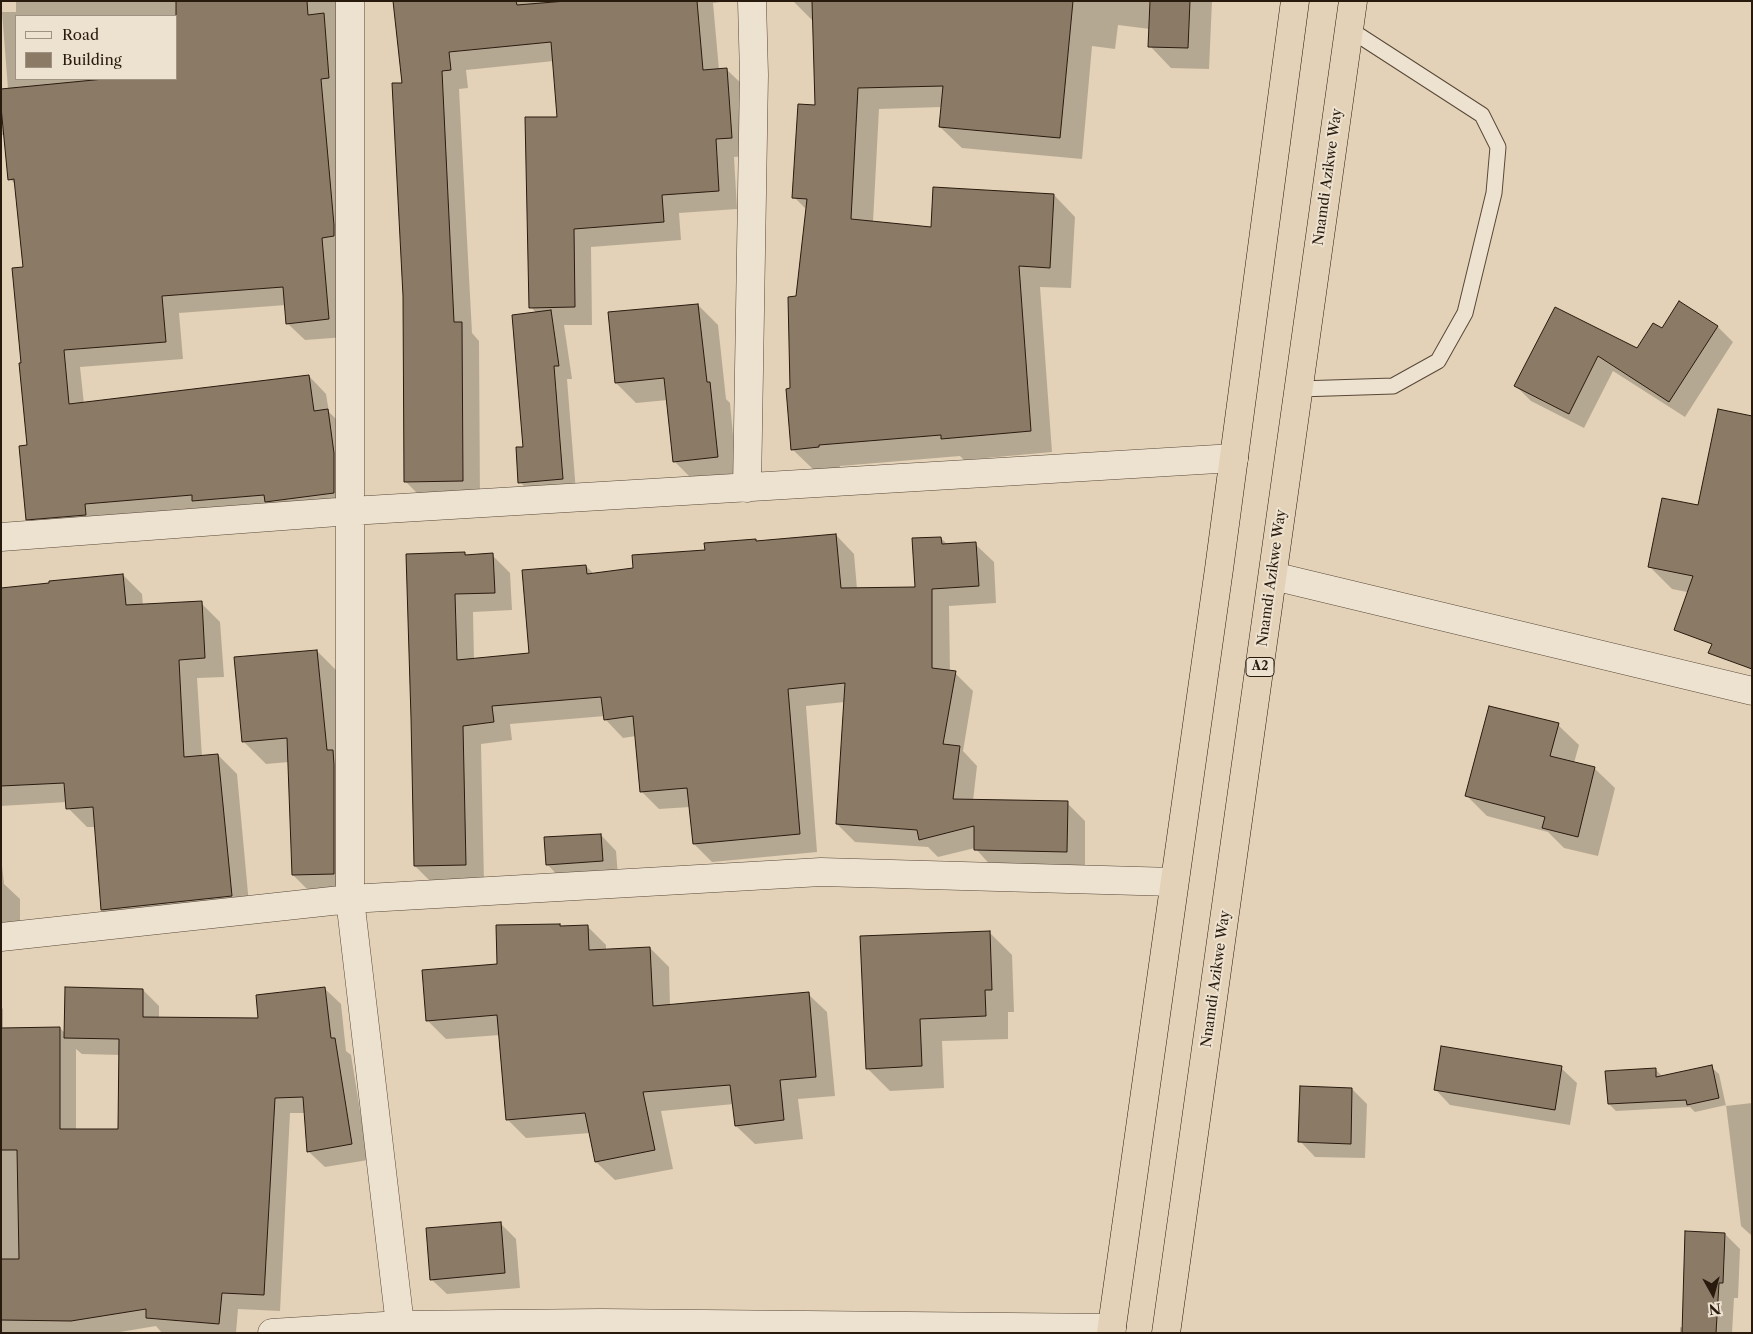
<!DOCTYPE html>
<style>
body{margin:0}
#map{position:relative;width:1753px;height:1334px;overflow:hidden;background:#e3d2b7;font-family:"Libre Caslon Text",serif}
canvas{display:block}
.frame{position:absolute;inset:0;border:2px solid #291a0e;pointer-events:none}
.legend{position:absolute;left:15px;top:15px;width:162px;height:65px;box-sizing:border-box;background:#ede2d0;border:1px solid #9f9282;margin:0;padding:6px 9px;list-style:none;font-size:15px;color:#291a0e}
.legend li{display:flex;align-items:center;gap:10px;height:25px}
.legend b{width:25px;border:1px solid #9f9282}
.north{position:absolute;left:1688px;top:1269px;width:50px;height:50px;-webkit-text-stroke:4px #ede2d0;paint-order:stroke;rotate:173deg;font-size:14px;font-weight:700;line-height:20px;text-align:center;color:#291a0e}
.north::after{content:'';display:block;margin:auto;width:18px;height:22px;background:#291a0e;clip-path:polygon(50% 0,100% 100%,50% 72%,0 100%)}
</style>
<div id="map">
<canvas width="1753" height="1334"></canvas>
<div class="frame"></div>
<ul class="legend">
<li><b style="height:6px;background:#ede2d0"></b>Road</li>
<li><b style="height:14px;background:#8a7a66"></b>Building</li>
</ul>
<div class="north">N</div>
</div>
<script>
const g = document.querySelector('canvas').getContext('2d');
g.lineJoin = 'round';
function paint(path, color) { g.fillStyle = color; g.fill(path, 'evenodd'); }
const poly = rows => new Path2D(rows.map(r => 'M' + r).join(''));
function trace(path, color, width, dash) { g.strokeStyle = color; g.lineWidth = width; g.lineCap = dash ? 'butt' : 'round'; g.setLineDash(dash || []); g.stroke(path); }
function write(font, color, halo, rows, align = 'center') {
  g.font = font + ' "Libre Caslon Text",serif'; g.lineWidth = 4; g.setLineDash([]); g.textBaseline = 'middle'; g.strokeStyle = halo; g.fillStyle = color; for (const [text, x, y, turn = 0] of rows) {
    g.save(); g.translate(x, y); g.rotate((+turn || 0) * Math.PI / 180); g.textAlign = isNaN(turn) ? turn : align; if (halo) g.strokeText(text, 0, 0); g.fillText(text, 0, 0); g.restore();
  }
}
const shadow = poly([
 [16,1,342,1,346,337,305,340,287,323,286,305,179,313,183,359,80,367,84,404,309,376,326,394,329,412,345,428,351,510,44,536,27,519,29,446,22,364,24,268,16,185,10,179,5,135,1,135,1,90,8,89,2,12,16,12],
 [16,16,176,16,176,79,16,79],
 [472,1,727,1,713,3,719,70,726,69,745,87,750,156,734,157,737,209,679,213,681,240,591,247,592,325,564,325,572,379,567,379,576,492,533,496,520,482,537,314,531,307,558,118,554,61,466,70,468,88,459,89,472,333,479,341,480,499,423,499,405,481,403,84],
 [793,1,1212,1,1209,69,1171,68,1150,46,1150,29,1118,25,1115,49,1092,46,1082,159,962,148,940,127,942,107,879,109,873,222,932,228,1054,195,1075,217,1071,288,1040,287,1052,452,964,460,960,456,840,466,840,468,814,470,792,449,791,390,798,298,807,210,794,197,816,106,814,22],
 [1680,303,1718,327,1733,342,1685,417,1613,371,1584,428,1531,401,1516,386,1555,309,1638,350,1662,330],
 [698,305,718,325,726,399,730,403,737,477,694,481,674,461,668,400,636,403,616,383],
 [1663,500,1752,605,1672,589,1650,567],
 [836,535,854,554,857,589,917,588,941,538,948,545,975,544,994,562,996,603,949,606,950,672,955,673,973,691,963,751,977,766,973,801,1067,803,1085,821,1085,869,993,868,975,848,938,857,928,847,855,842,837,824,845,702,806,706,817,852,712,862,694,844,690,807,659,809,641,791,636,736,623,738,605,719,605,716,510,724,512,740,481,744,484,882,433,884,415,866,413,718,464,553,467,556,492,555,510,573,512,610,473,612,474,660,531,654,586,566,594,574,634,569,756,540,758,543],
 [123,575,142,594,143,606,201,603,220,622,224,677,197,678,202,757,218,755,237,774,250,915,121,929,102,910,96,827,87,827,68,808,67,802,1,806,1,589],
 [317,651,340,674,357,896,316,898,293,875,289,762,266,764,243,741],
 [1558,725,1579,745,1574,763,1594,768,1615,788,1598,856,1564,848,1548,832,1487,816,1467,796],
 [601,835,616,851,618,876,562,880,547,864],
 [1,856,4,884,20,899,20,940,1,946],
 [498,926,587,926,606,945,606,950,650,948,669,967,670,1005,808,994,827,1012,835,1096,798,1099,803,1139,755,1144,736,1126,734,1104,661,1111,673,1169,615,1180,596,1162,590,1133,526,1138,507,1119,500,1035,446,1039,427,1020,498,965],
 [989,932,1012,955,1014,1012,1008,1012,1008,1039,942,1041,944,1088,890,1091,867,1068],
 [324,988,341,1004,346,1051,351,1055,368,1160,325,1167,308,1151,305,1113,290,1113,280,1311,238,1309,236,1333,162,1333,156,1326,114,1333,1,1333,1,1007,3,1009,3,1028,60,1028,66,1034,143,990,159,1006,159,1018,260,1019],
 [76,1049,82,1054,120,1055,119,1130,76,1130],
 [1711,1067,1719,1074,1726,1106,1752,1103,1752,1236,1741,1226,1726,1105,1695,1112,1690,1107,1616,1111,1609,1104,1655,1069,1663,1077],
 [1561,1068,1577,1083,1570,1125,1450,1105,1435,1089],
 [1352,1089,1367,1104,1365,1158,1315,1157,1300,1141],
 [500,1223,516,1239,520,1288,447,1294,431,1279],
 [1725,1234,1740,1249,1738,1298,1734,1298,1732,1333,1680,1333,1680,1327,1683,1328]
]);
const building = poly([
 [176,1,307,1,308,15,324,13,329,78,321,79,334,225,334,236,322,238,329,319,286,324,283,287,162,296,166,342,64,350,69,404,309,375,314,411,328,409,334,453,334,493,265,502,264,495,192,501,192,495,85,504,86,515,26,520,19,446,27,445,19,363,21,363,12,268,23,267,14,179,8,180,1,107,1,89,104,79,176,79,176,1],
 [393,1,516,1,517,5,566,1,697,1,703,70,727,68,732,138,716,139,719,191,662,195,664,222,574,229,575,307,529,308,525,117,557,117,551,42,449,52,451,70,442,71,454,322,462,322,463,481,404,482,403,296,392,83,402,83,393,1],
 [812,1,1073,1,1060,138,939,127,943,86,858,88,851,219,931,227,933,187,1054,194,1050,268,1019,266,1031,431,941,439,941,435,819,445,819,447,791,450,786,389,790,388,788,297,796,296,807,199,792,198,798,104,815,105,812,1],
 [1150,1,1190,1,1188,48,1148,47,1150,1],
 [1679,301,1718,326,1669,402,1598,356,1569,414,1514,386,1555,307,1637,348,1653,323,1662,328,1679,301],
 [698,304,707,382,710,382,718,457,673,462,664,378,615,383,608,312,698,304],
 [551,310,559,366,554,366,563,479,518,483,516,447,523,447,512,315,551,310],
 [1718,409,1752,416,1752,669,1708,653,1712,644,1674,630,1693,576,1648,567,1662,498,1698,505,1718,409],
 [836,534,841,588,915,587,912,538,941,537,942,544,976,542,979,586,932,589,932,668,956,671,943,744,960,746,953,799,1068,801,1067,852,974,850,974,826,919,840,917,830,836,824,845,683,788,689,800,834,693,844,687,788,640,792,633,716,604,720,601,697,492,706,494,722,463,726,466,865,414,866,411,718,406,554,465,552,465,555,493,553,495,593,455,594,457,660,529,653,522,570,586,565,587,574,633,568,632,555,705,550,704,543,756,539,756,541,836,534],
 [123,574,126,605,202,601,205,658,179,660,184,757,218,754,232,896,101,910,93,807,66,809,64,783,1,786,1,588,49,583,49,581,123,574],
 [317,650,327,750,333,750,334,765,334,874,292,875,287,738,242,742,234,657,317,650],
 [1489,706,1559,723,1550,756,1595,767,1578,837,1542,828,1545,817,1465,796,1489,706],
 [601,834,603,861,546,865,544,837,601,834],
 [560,924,560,926,588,925,589,950,650,947,653,1006,809,992,816,1077,780,1080,784,1120,735,1126,730,1085,643,1092,655,1150,595,1162,585,1113,506,1120,497,1015,426,1021,422,970,497,964,496,925,560,924],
 [990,931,992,990,985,990,986,1016,920,1019,922,1066,866,1069,860,936,990,931],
 [65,987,143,989,143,1017,258,1018,256,995,325,987,331,1038,335,1038,352,1144,307,1152,303,1097,275,1098,264,1295,222,1293,219,1324,146,1318,146,1309,71,1321,1,1320,1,1259,19,1259,17,1150,1,1150,1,1028,60,1027,60,1129,118,1129,119,1039,64,1038,65,987],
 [1441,1046,1562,1066,1555,1110,1434,1090,1441,1046],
 [1712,1065,1719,1098,1687,1105,1686,1100,1608,1104,1605,1071,1656,1068,1656,1077,1712,1065],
 [1300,1086,1352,1088,1351,1144,1298,1142,1300,1086],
 [501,1222,505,1273,430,1280,426,1228,501,1222],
 [1685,1231,1725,1233,1723,1283,1719,1283,1716,1333,1682,1333,1685,1231]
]);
const service = poly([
 [1299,389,1393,386,1438,361,1465,313,1494,193,1498,147,1482,115,1349,29]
]);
const minor = poly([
 [350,1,350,899,400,1325],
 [747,488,754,75,752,1],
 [1,537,351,511,1234,458],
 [1,937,350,899,821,872,1174,882],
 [272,1333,400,1325,601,1323,1112,1328]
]);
const tertiary = poly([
 [1273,576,1752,691]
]);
const trunk = poly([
 [1111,1333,1219,569,1295,1],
 [1166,1333,1353,1]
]);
const shields = [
 [1260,667,28]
];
const shieldNames = [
 ["A2",1260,667]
];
const streetNames = [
 ["Nnamdi Azikwe Way",1328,177,-82],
 ["Nnamdi Azikwe Way",1272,578,-82],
 ["Nnamdi Azikwe Way",1216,979,-82]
];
paint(shadow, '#0003');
paint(building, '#8a7a66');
trace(building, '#291a0e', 1);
trace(service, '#584838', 17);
trace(minor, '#584838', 29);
trace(tertiary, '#584838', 29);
trace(trunk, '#291a0e', 29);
trace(service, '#ede2d0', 15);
trace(minor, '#ede2d0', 28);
trace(tertiary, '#ede2d0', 28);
trace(trunk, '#e3d2b7', 28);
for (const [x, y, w] of shields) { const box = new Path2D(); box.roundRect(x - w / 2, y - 9.5, w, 19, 4); g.fillStyle = '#ede2d0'; g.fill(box); trace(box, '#291a0e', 1); }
write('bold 12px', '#291a0e', null, shieldNames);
write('14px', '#291a0e', '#ede2d0', streetNames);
</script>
